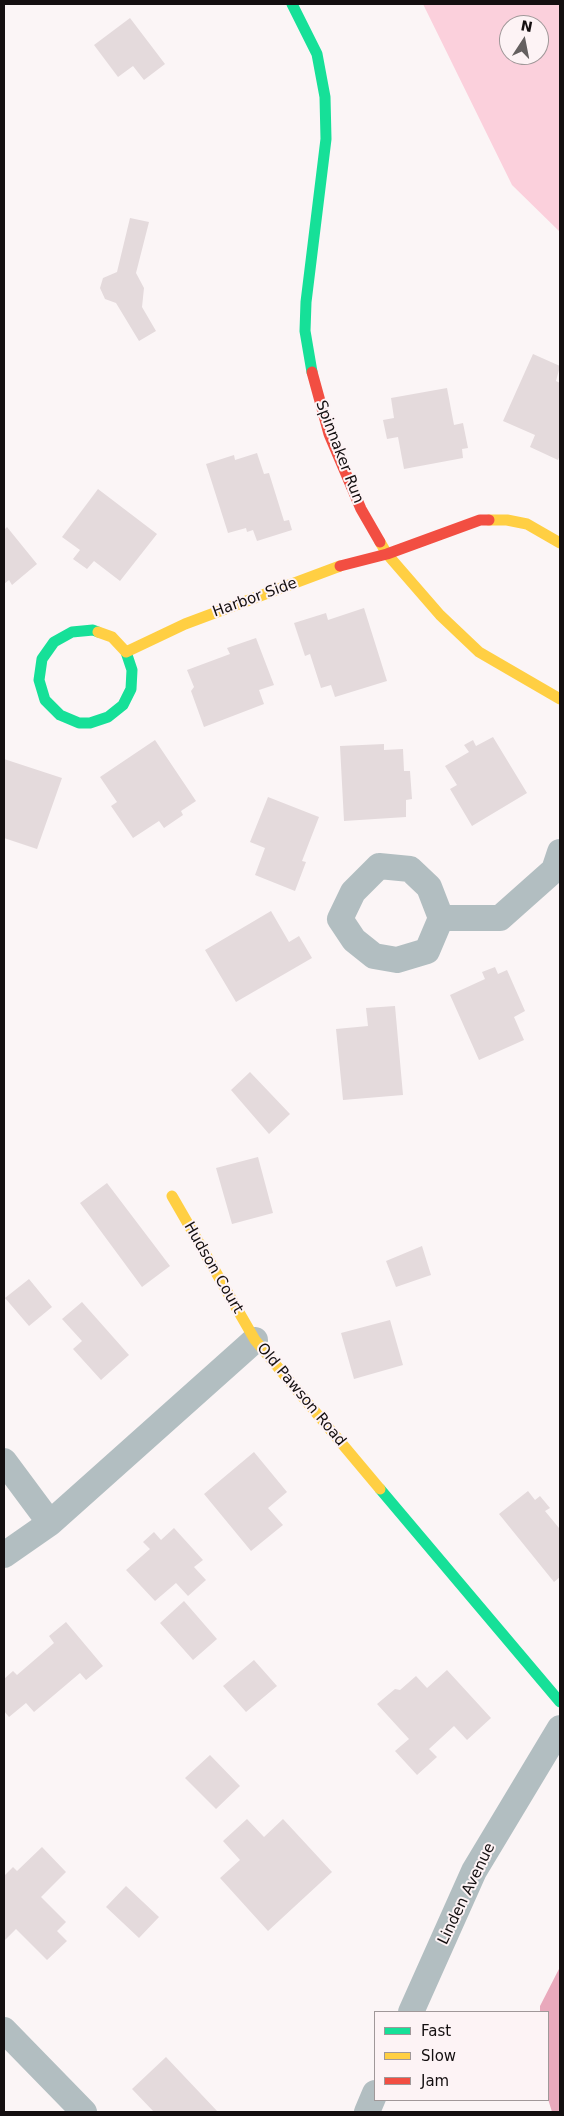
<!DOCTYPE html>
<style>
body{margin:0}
#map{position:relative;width:564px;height:2116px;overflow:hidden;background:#fbf5f6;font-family:"DejaVu Sans",sans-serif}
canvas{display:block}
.frame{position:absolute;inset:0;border:5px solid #140f10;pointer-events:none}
.legend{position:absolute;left:374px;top:2011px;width:175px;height:90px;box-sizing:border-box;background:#fdf3f5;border:1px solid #a09899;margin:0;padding:6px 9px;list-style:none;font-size:15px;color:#140f10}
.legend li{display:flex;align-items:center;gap:10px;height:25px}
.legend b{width:25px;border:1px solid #a09899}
.north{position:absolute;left:499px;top:15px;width:50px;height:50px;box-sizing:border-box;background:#fdf3f5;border:1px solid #a09899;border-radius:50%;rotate:11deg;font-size:14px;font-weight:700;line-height:20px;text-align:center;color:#140f10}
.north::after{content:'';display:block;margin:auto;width:18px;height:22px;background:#656060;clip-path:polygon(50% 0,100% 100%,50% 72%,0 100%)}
</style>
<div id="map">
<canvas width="564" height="2116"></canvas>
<div class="frame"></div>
<ul class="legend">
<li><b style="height:6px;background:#16e098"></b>Fast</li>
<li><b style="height:6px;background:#ffcf43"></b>Slow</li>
<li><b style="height:6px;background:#f24e42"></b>Jam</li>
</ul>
<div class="north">N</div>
</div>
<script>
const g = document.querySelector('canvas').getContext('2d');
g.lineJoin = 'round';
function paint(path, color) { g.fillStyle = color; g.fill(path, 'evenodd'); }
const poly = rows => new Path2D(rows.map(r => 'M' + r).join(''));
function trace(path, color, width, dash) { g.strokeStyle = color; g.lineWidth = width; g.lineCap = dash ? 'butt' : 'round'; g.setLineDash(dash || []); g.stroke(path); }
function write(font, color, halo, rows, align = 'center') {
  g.font = font + ' "DejaVu Sans",sans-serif'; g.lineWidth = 4; g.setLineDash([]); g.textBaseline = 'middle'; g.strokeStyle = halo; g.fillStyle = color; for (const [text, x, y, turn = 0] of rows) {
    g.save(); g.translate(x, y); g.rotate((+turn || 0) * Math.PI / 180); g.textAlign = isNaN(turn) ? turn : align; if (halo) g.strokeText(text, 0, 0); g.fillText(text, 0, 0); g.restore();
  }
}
const green = poly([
 [423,4,560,4,560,232,512,185],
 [509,25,539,25,539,55,509,55]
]);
const water = poly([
 [560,1967,560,2112,552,2112,548,2099,548,2012,540,2012,540,2006]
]);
const building = poly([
 [130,18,165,64,144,80,133,66,118,77,94,45],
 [130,218,149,222,136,273,144,288,142,307,156,331,139,341,116,303,105,299,100,288,103,278,117,272],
 [533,354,560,366,556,381,560,383,560,455,558,460,530,447,535,435,503,421],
 [447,388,454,425,463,423,468,448,462,449,463,458,404,469,398,437,387,439,383,420,394,418,391,398],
 [257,453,264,474,269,473,284,521,289,520,292,530,257,541,253,530,247,532,246,528,228,533,206,464,234,455,235,460],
 [98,489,157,534,120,581,94,561,87,569,73,559,80,550,62,537],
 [7,527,37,564,12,585,9,580,4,584,4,530],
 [364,608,387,681,335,697,331,685,321,688,310,654,305,656,294,623,326,613,328,620],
 [256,638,274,685,259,690,264,704,204,727,191,691,194,687,187,670,230,654,227,648],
 [493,737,527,793,472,826,450,789,457,785,445,766,469,752,464,745,473,740,476,746],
 [155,740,196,801,181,811,183,815,164,828,159,821,133,838,111,806,117,802,100,777],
 [384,744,384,750,403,749,404,771,410,771,412,799,406,800,406,817,344,821,340,746],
 [4,759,62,778,37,849,4,838],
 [268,797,319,817,302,861,306,862,295,891,255,875,265,848,250,842],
 [271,911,289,942,299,936,312,958,236,1002,205,950],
 [495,967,498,974,507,970,525,1011,514,1017,524,1040,479,1060,450,995,485,979,482,972],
 [395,1006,403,1095,343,1100,336,1029,368,1026,366,1008],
 [250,1072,290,1114,269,1134,231,1090],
 [258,1157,273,1213,232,1224,216,1168],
 [107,1183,170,1266,142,1287,80,1203],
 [422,1246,431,1275,396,1287,386,1261],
 [29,1279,52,1307,29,1326,5,1298],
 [82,1302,129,1355,101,1380,73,1349,82,1341,62,1319],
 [390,1320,403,1365,354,1379,341,1333],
 [254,1452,287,1492,268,1508,283,1525,251,1551,204,1494],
 [528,1491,535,1500,540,1496,550,1508,545,1511,559,1528,560,1527,560,1577,554,1582,499,1514],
 [174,1528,203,1560,194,1567,206,1580,188,1596,176,1583,155,1601,126,1570,150,1549,143,1542,154,1532,161,1540],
 [184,1601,217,1639,193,1660,160,1623],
 [66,1622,103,1666,86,1680,80,1673,34,1712,26,1703,9,1717,4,1711,4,1679,13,1671,17,1675,54,1643,49,1636],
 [254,1660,277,1686,246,1712,223,1686],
 [447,1670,491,1718,467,1740,454,1726,429,1749,437,1757,417,1775,395,1751,409,1739,377,1704,395,1689,400,1690,416,1676,427,1688],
 [210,1755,240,1786,216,1809,185,1778],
 [247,1819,264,1837,283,1819,332,1872,268,1931,220,1878,240,1860,223,1841],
 [42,1847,66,1872,41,1897,66,1922,57,1931,67,1941,47,1960,16,1929,5,1940,4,1939,4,1876,13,1867,17,1871],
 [126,1886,159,1917,139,1938,106,1907],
 [166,2057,218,2112,154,2112,132,2089]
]);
const street = poly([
 [379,866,410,869,429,887,441,918,427,951,397,960,374,956,354,940,340,919,353,892,379,866],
 [441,918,500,918,554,870,560,852],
 [4,1461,50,1523],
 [4,1555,50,1523,255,1340],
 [411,2012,474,1871,560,1728],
 [4,2030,84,2112],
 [367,2112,375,2093]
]);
const fast = poly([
 [292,4,317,54,325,97,326,139,306,302,305,331,312,372],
 [98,632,93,630,72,632,54,642,42,659,39,680,45,700,60,715,79,723,90,723,108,717,123,705,131,689,132,670,126,652],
 [380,1489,560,1702]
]);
const slow = poly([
 [489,520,507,520,527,524,560,543],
 [380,542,387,554,440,615,479,652,560,699],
 [98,632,112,637,126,652,185,624,340,566],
 [172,1196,255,1340,380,1489]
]);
const jam = poly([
 [312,372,329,434,361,509,380,542],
 [340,566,387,554,480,520,489,520]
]);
const streetNames = [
 ["Spinnaker Run",339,452,69],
 ["Harbor Side",255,598,-20],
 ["Hudson Court",213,1268,60],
 ["Old Pawson Road",301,1395,50],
 ["Linden Avenue",467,1894,-64]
];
paint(green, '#fbd0dc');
paint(water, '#e9a9bc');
paint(building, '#e4dadc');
trace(street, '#b2bec1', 26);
trace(fast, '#16e098', 11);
trace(slow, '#ffcf43', 11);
trace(jam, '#f24e42', 11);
write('15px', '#140f10', '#fdf3f5', streetNames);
</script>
